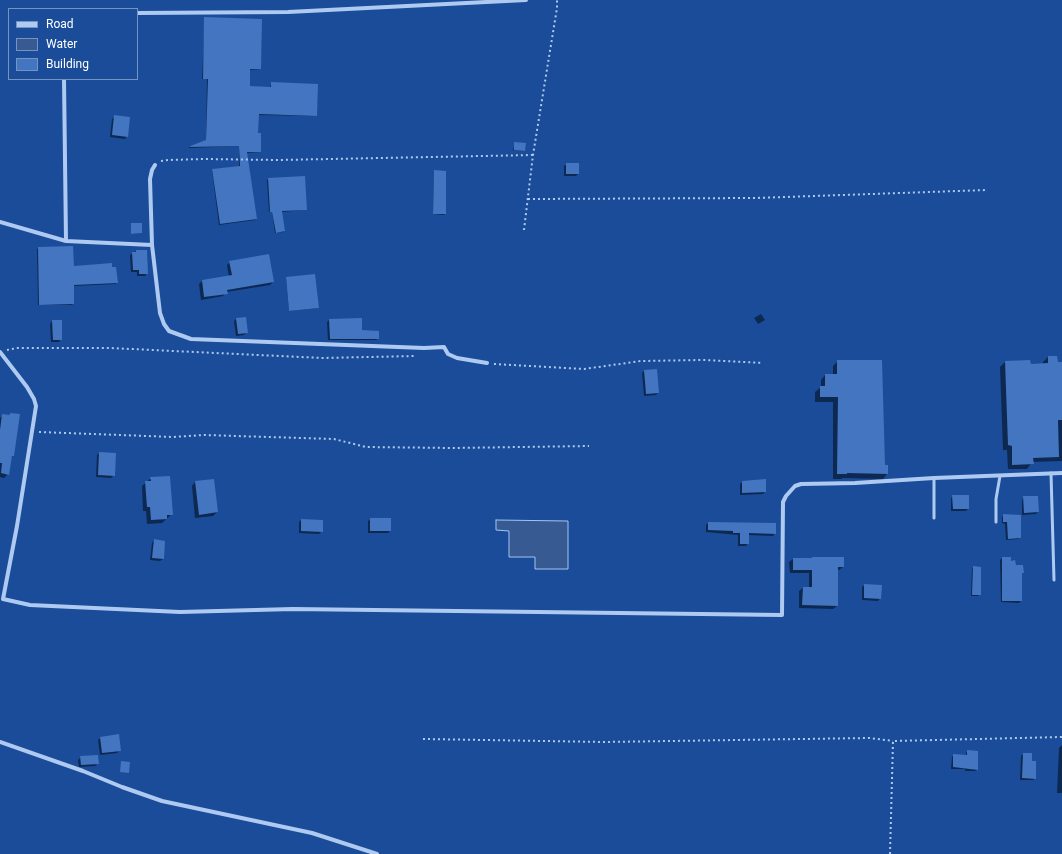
<!DOCTYPE html>
<style>
body{margin:0}
#map{position:relative;width:1062px;height:854px;overflow:hidden;background:#1a4c99;font-family:Roboto,sans-serif}
canvas{display:block}
.legend{position:absolute;left:8px;top:8px;width:130px;height:72px;box-sizing:border-box;background:#1a4c99;border:1px solid #7694c2;margin:0;padding:5px 7px;list-style:none;font-size:12px;color:#fff}
.legend li{display:flex;align-items:center;gap:8px;height:20px}
.legend b{width:20px;border:1px solid #7694c2}
</style>
<div id="map">
<canvas width="1062" height="854"></canvas>
<ul class="legend">
<li><b style="height:5px;background:#afcaf1"></b>Road</li>
<li><b style="height:11px;background:#375a93"></b>Water</li>
<li><b style="height:11px;background:#4375c0"></b>Building</li>
</ul>
</div>
<script>
const g = document.querySelector('canvas').getContext('2d');
g.lineJoin = 'round';
function paint(path, color) { g.fillStyle = color; g.fill(path, 'evenodd'); }
const poly = rows => new Path2D(rows.map(r => 'M' + r).join(''));
function trace(path, color, width, dash) { g.strokeStyle = color; g.lineWidth = width; g.lineCap = dash ? 'butt' : 'round'; g.setLineDash(dash || []); g.stroke(path); }
const water = poly([
 [496,520,568,521,568,569,535,569,535,557,509,557,509,531,496,530,496,520]
]);
const shadow = poly([
 [205,18,260,69,249,70,249,87,270,88,271,83,316,116,258,115,257,134,260,152,246,153,256,219,255,220,219,225,212,171,239,167,239,146,189,148,190,146,206,141,207,79,202,79],
 [115,116,127,136,125,139,110,137,112,119],
 [515,143,524,151,513,150],
 [567,164,578,174,576,176,564,176,564,166],
 [434,171,445,214,444,215,433,214],
 [268,179,306,210,281,212,284,231,283,232,275,233,272,212,269,212,267,180],
 [131,224,141,233,131,234],
 [39,248,73,267,117,282,116,284,73,286,73,304,72,305,38,305,37,249],
 [136,251,147,273,145,276,137,276,137,272,131,272,130,255],
 [230,262,273,282,270,285,226,292,223,296,201,300,199,284,202,281,229,277,227,265],
 [286,278,318,308,289,311],
 [761,314,765,320,758,324,754,318],
 [236,319,247,332,244,335,236,336,234,321],
 [361,319,361,330,378,339,376,340,328,340,327,322,329,320],
 [52,321,61,339,59,342,51,342,50,324],
 [1048,357,1057,363,1062,363,1062,461,1032,462,1027,469,1008,469,1007,450,1003,450,1000,367,1005,362,1030,365,1043,364,1043,362],
 [838,361,887,474,883,479,843,478,841,479,833,479,833,402,815,402,815,392,821,387,821,380,825,375,833,375,833,366],
 [644,371,658,393,656,395,644,396,642,373],
 [11,414,13,456,10,458,8,474,4,478,0,477,0,418,3,415,9,416],
 [99,453,114,475,111,478,96,477,97,455],
 [151,478,172,514,162,523,147,524,146,511,143,511,142,486],
 [765,480,765,492,763,494,740,495,740,484,742,482],
 [195,482,217,512,213,516,195,518,192,486],
 [953,496,968,509,966,511,951,511,951,498],
 [1024,497,1038,512,1036,514,1022,515,1022,500],
 [1004,515,1020,538,1018,539,1006,540,1005,524,1002,523,1002,517],
 [371,519,390,531,388,533,368,533,368,521],
 [301,520,322,531,319,534,299,533,299,522],
 [708,523,775,533,773,536,748,535,748,543,746,546,738,546,738,535,706,532,706,525],
 [154,540,163,559,160,561,150,560,152,543],
 [1002,558,1010,562,1015,566,1022,566,1021,601,1019,603,1001,602,1000,560],
 [793,559,811,559,843,567,839,570,837,570,837,606,833,609,799,608,799,591,803,588,809,588,809,573,790,573,789,562],
 [973,567,980,594,978,596,971,596,972,569],
 [865,585,880,598,878,601,862,600,862,587],
 [118,735,120,750,117,753,100,755,98,740,100,738],
 [1062,745,1062,793,1057,793,1059,748],
 [967,751,977,770,975,771,965,771,965,769,951,769,952,757,954,755,966,756,966,753],
 [1023,754,1035,778,1033,780,1020,780,1021,756],
 [81,757,98,763,95,766,79,767,78,760]
]);
const building = poly([
 [204,17,262,19,261,69,250,69,250,86,271,87,271,82,318,84,317,116,259,114,258,133,261,133,261,152,247,152,257,219,220,224,212,169,240,166,239,146,190,147,190,146,206,140,208,79,203,79],
 [114,115,130,117,128,137,112,135],
 [514,142,526,143,525,151,514,150],
 [566,163,579,163,579,174,566,174],
 [434,170,446,171,446,214,433,214],
 [305,176,307,210,282,211,285,231,276,233,272,212,270,212,268,178],
 [131,223,142,223,142,233,131,234],
 [73,246,74,266,112,263,112,267,116,267,118,283,74,285,74,304,39,305,38,247],
 [136,250,147,250,148,274,139,274,139,270,133,270,132,252,136,252],
 [269,254,274,282,227,290,228,294,204,297,202,280,232,275,229,261],
 [315,274,319,308,289,311,286,277],
 [246,317,248,333,238,334,236,318],
 [362,318,362,330,379,331,379,339,330,339,329,319],
 [52,320,62,320,62,340,53,340],
 [1048,356,1057,356,1058,362,1062,362,1062,420,1058,420,1059,457,1033,458,1034,464,1012,465,1012,446,1008,445,1005,361,1030,360,1031,364,1048,363],
 [837,360,882,360,885,465,888,465,888,474,847,473,847,474,837,474,838,397,820,397,820,386,825,386,825,374,837,374],
 [657,369,659,393,646,394,644,370],
 [10,413,20,414,14,456,12,456,9,475,1,473,2,463,0,463,0,430,2,414,10,415],
 [99,452,116,453,115,476,98,475],
 [170,476,173,515,167,515,167,519,151,520,150,507,147,507,145,481,151,481,150,477],
 [214,479,218,512,199,515,195,481],
 [766,479,766,492,742,493,742,481],
 [952,495,969,495,969,509,953,509],
 [1023,496,1038,496,1039,512,1024,513],
 [1003,514,1021,515,1021,538,1008,539,1007,522,1003,522],
 [370,518,391,518,391,531,370,531],
 [301,519,323,520,323,532,301,531],
 [708,522,776,523,776,534,749,533,749,544,740,544,740,533,733,533,733,531,708,530],
 [154,539,165,541,164,559,152,558],
 [812,557,844,557,844,567,838,567,838,606,802,605,803,587,812,587,812,570,793,570,793,558,812,558],
 [1002,557,1011,557,1011,561,1015,560,1016,565,1023,565,1024,573,1022,573,1022,601,1002,601],
 [973,566,981,567,981,595,972,595],
 [864,584,882,585,881,599,864,598],
 [119,734,121,751,102,753,100,737],
 [967,750,978,751,978,770,953,767,953,754,967,755],
 [1023,753,1032,753,1032,761,1036,761,1036,779,1022,778],
 [98,755,99,764,81,765,80,756],
 [121,761,130,762,129,773,120,772]
]);
const path = poly([
 [161,161,168,160,204,159,279,160,533,155],
 [528,199,756,198,987,190],
 [524,230,533,155,557,8,557,0],
 [7,350,17,348,110,348,322,358,416,356],
 [494,364,584,369,641,361,703,360,763,363],
 [39,432,173,437,204,435,334,439,366,447,453,448,589,446],
 [423,739,604,742,869,738,893,741],
 [890,854,893,741,1062,737]
]);
const service = poly([
 [1051,473,1054,580],
 [934,518,934,478],
 [996,522,996,499,1000,476]
]);
const minor = poly([
 [137,13,288,12,526,0],
 [64,79,66,241],
 [155,165,152,170,150,179,152,245,160,313,164,324,169,331,191,339,424,348,444,347,448,354,457,358,487,363],
 [0,222,66,241,152,245],
 [0,352,27,387,34,399,36,406,17,526,3,599,30,605,180,612,293,609,782,615,783,502,786,496,795,486,801,484,855,483,934,478,1062,473],
 [0,742,83,771,122,787,162,801,312,833,377,854]
]);
paint(water, '#375a93');
trace(water, '#a2c4f3', 1);
paint(shadow, '#0007');
paint(building, '#4375c0');
trace(path, '#afcaf1', 2, [2, 3]);
trace(service, '#afcaf1', 3);
trace(minor, '#afcaf1', 4);
</script>
